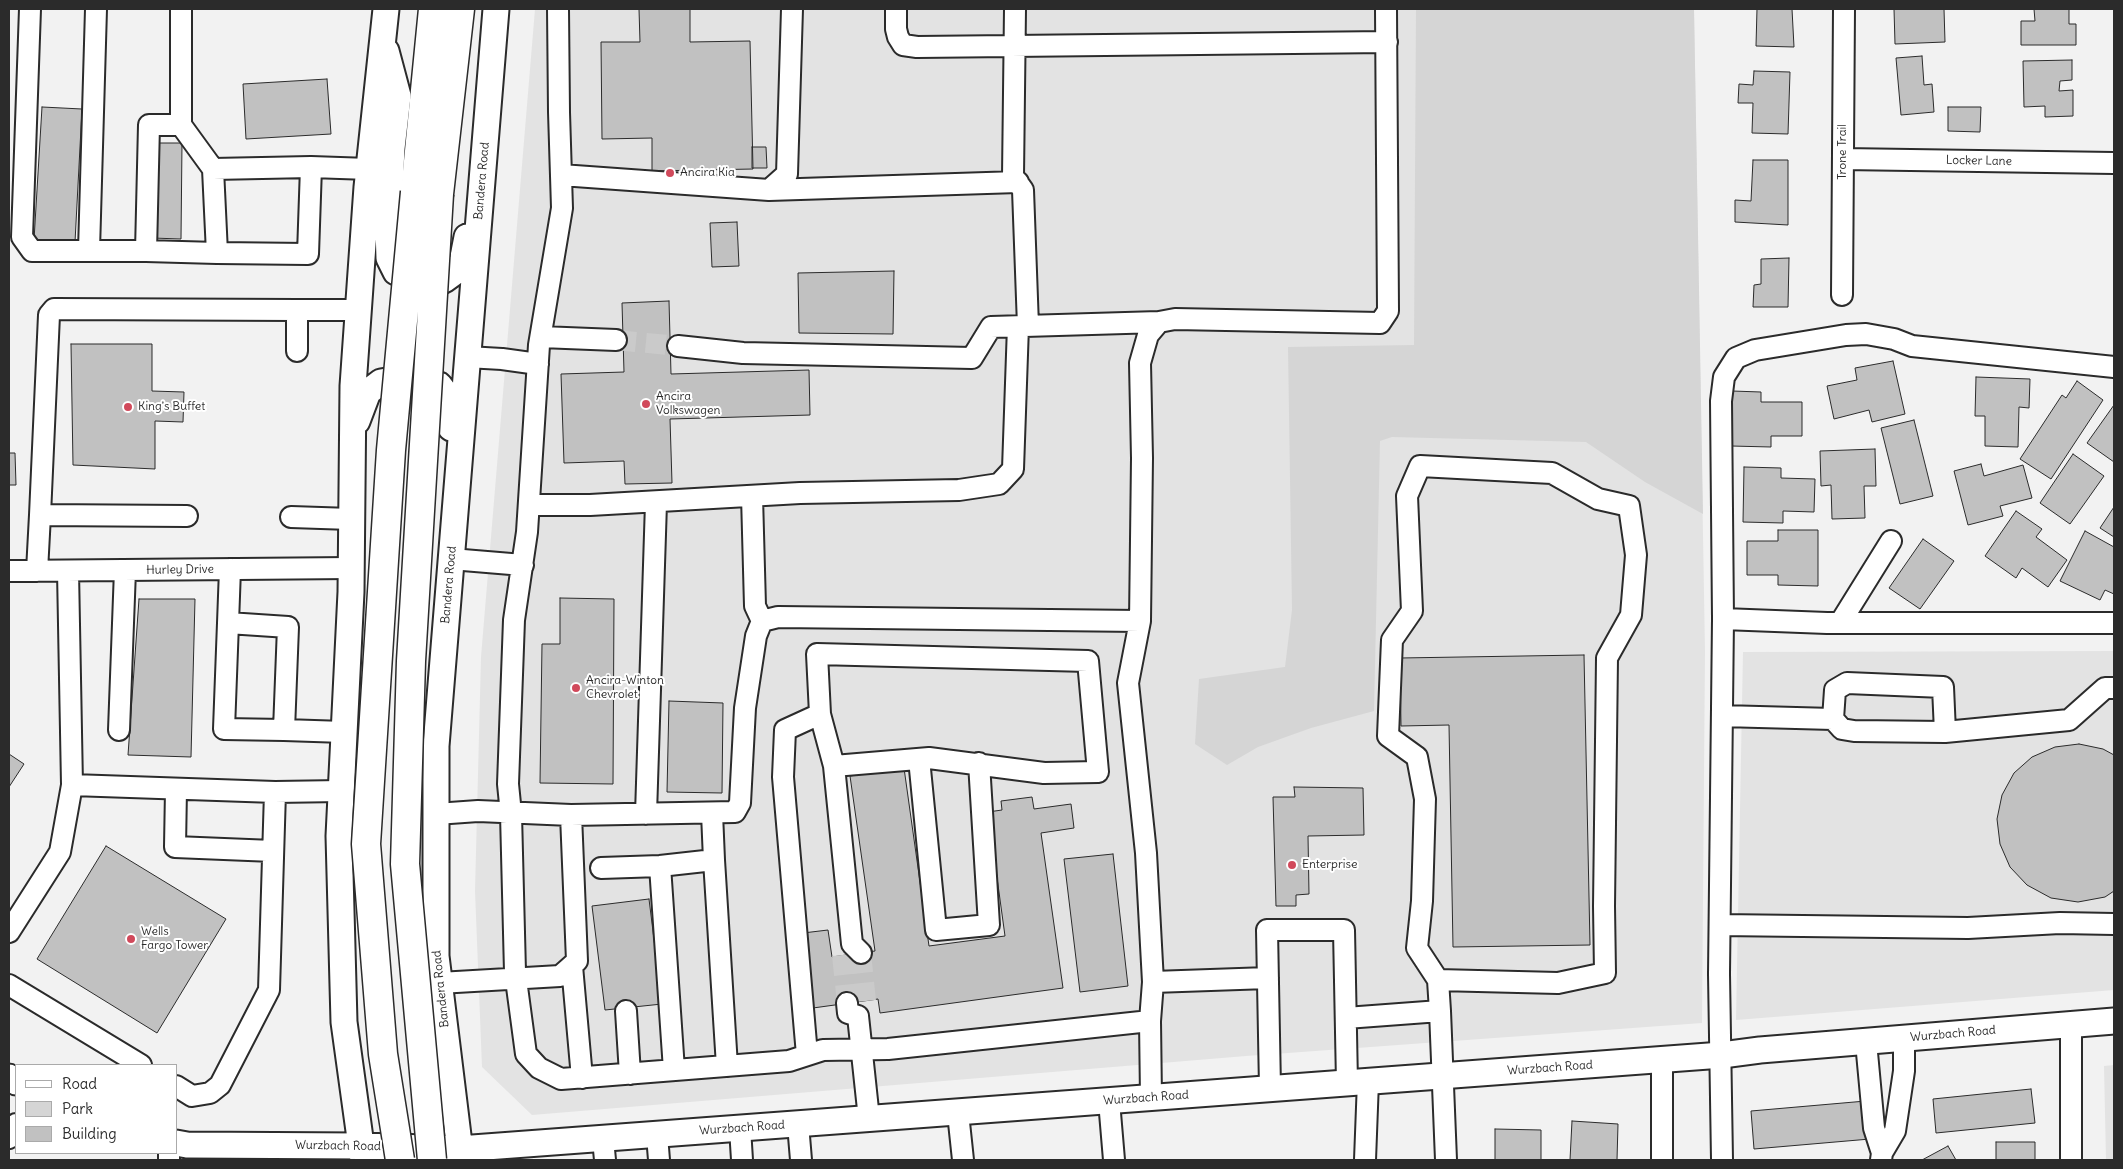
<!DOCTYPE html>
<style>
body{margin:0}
#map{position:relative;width:2123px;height:1169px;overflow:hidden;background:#f2f2f2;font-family:Delius,sans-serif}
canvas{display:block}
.frame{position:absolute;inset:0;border:10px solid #2b2b2b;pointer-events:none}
.legend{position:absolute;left:15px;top:1064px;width:162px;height:90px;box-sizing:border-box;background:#fff;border:1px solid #aaa;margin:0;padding:6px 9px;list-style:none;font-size:15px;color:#2b2b2b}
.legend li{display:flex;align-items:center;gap:10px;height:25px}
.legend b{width:25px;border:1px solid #aaa}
</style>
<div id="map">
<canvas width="2123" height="1169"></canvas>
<div class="frame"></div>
<ul class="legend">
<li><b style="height:6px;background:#fff"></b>Road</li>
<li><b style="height:14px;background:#d5d5d5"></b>Park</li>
<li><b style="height:14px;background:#c1c1c1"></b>Building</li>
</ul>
</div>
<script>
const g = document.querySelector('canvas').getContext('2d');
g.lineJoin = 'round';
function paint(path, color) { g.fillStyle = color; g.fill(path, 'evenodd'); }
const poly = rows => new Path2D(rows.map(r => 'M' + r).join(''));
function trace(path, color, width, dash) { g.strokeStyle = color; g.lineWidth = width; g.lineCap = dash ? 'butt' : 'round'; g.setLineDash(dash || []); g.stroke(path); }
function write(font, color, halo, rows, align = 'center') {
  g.font = font + ' Delius,sans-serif'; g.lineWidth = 4; g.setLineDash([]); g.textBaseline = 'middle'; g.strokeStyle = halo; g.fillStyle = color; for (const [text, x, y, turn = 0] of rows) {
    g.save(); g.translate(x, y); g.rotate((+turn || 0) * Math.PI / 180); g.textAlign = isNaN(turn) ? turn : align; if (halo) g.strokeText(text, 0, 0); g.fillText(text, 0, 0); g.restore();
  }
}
const built = poly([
 [535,9,1694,9,1705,652,1702,1023,1246,1056,532,1115,482,1067,475,891,481,657],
 [2114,651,2114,990,1736,1020,1743,652],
 [2114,1065,2114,1160,2106,1160,2104,1066]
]);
const green = poly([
 [1416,9,1694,9,1703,514,1645,482,1586,442,1392,437,1380,441,1374,711,1311,728,1258,747,1227,765,1195,744,1199,679,1285,667,1292,610,1288,347,1414,345]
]);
const building = poly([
 [639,9,690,9,690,42,750,41,753,169,652,171,652,138,602,139,601,42,640,42,639,9],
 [1757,9,1792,9,1794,47,1756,46,1757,9],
 [1894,9,1944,9,1945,42,1895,44,1894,9],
 [2032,9,2069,9,2069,24,2076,24,2076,45,2021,45,2021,21,2035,21,2034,9,2032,9],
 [1922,56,1924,85,1932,84,1934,112,1901,115,1896,58,1922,56],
 [2072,60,2072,80,2060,81,2059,91,2073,90,2073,116,2045,117,2045,106,2024,107,2023,61,2072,60],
 [1754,71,1790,72,1788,134,1752,133,1753,103,1738,103,1739,84,1753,85,1754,71],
 [327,79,331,134,246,139,243,84,327,79],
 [42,107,82,109,75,242,34,240,42,107],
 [1948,107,1981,107,1980,132,1948,131,1948,107],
 [153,143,182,143,181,239,152,238,153,143],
 [752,147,766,147,767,168,752,168,752,147],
 [1753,160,1788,160,1788,225,1735,222,1735,200,1751,201,1753,160],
 [737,222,739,266,712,267,710,223,737,222],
 [1789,258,1788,307,1753,307,1754,285,1761,284,1761,259,1789,258],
 [894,271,893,334,799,333,798,273,894,271],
 [669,301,671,374,809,370,810,415,670,419,672,483,625,484,624,461,564,463,561,374,624,372,622,303,669,301],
 [71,344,152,344,152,391,184,392,183,422,155,421,155,469,73,465,71,344],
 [1893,361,1905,414,1872,422,1869,410,1834,419,1827,386,1857,380,1855,368,1893,361],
 [1976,377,2030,379,2029,408,2019,407,2018,447,1985,446,1985,416,1975,416,1976,377],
 [2077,381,2103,400,2051,479,2020,459,2062,395,2066,398,2077,381],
 [1732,391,1761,392,1761,402,1802,402,1802,436,1771,436,1771,447,1731,446,1732,391],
 [2114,405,2114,462,2087,443,2114,405],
 [1914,420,1933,496,1900,504,1881,428,1914,420],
 [1875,449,1876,486,1864,486,1865,518,1832,519,1831,485,1821,486,1820,451,1875,449],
 [9,453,15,453,16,485,9,485,9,453],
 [2073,454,2104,476,2070,524,2040,503,2073,454],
 [1981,464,1984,476,2023,465,2032,498,2000,506,2003,516,1968,525,1954,471,1981,464],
 [1744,467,1781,468,1781,478,1815,479,1814,512,1783,511,1783,523,1743,522,1744,467],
 [2114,507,2114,537,2100,528,2114,507],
 [2016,511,2042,529,2036,537,2067,560,2048,587,2022,568,2016,578,1985,556,2016,511],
 [1778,530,1818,530,1818,586,1778,585,1778,575,1747,575,1747,541,1778,541,1778,530],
 [2085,531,2114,547,2114,594,2105,590,2100,600,2060,581,2085,531],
 [1923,539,1954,561,1920,609,1889,588,1923,539],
 [560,598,614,599,613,784,540,783,542,644,560,644,560,598],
 [139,599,195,599,191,757,128,755,139,599],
 [1584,655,1590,945,1453,947,1449,725,1401,726,1400,658,1584,655],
 [669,701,723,703,722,793,667,792,669,701],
 [2079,744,2103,749,2114,755,2114,891,2105,897,2078,902,2051,898,2027,885,2010,867,2000,844,1997,819,2002,795,2014,773,2032,757,2055,747,2079,744],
 [9,754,24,764,9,787,9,754],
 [904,768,929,946,1005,936,988,812,1002,810,1001,801,1032,797,1034,809,1071,804,1074,828,1041,833,1063,988,880,1013,878,999,813,1008,803,933,828,930,832,957,875,951,850,776,904,768],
 [1294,787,1363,788,1364,835,1308,836,1309,894,1296,895,1296,906,1276,906,1273,797,1295,797,1294,787],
 [106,846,226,919,157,1033,37,959,106,846],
 [1113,854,1128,986,1080,992,1064,859,1113,854],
 [649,899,662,1004,605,1010,592,906,649,899],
 [2031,1089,2035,1123,1936,1133,1933,1099,2031,1089],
 [1866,1101,1870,1139,1754,1149,1751,1111,1866,1101],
 [1572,1121,1618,1124,1617,1160,1570,1160,1572,1121],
 [1495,1129,1541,1130,1541,1160,1495,1160,1495,1129],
 [1996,1142,2035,1142,2035,1160,1996,1160,1996,1142],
 [1948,1146,1956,1160,1922,1160,1948,1146]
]);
const minorTunnel = poly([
 [616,340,678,346],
 [861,953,866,1001],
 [842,955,847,1003]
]);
const minor = poly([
 [30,9,22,237,32,251,146,251,149,125,181,125,213,169,217,253,308,254,311,167,369,169],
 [558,9,559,112,562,208,539,345,527,532,514,620,508,784,511,814,515,972,526,1054,539,1068,561,1079,789,1061,823,1050,888,1049,1150,1021],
 [896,9,896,29,898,37,903,45,917,47,1387,42],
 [1015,9,1013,176,1023,190,1028,326],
 [181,125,181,9],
 [1843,159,2114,163],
 [213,169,311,167],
 [561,175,769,190,787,174,792,9],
 [769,190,1018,182],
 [89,250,96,9],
 [146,251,217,253],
 [1842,295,1844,9],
 [541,337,616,340],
 [678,346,743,353,972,358,991,327,1159,322],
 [297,351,297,310,358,310],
 [467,357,502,359,538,364],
 [752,496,755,606,762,621],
 [529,505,590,505,800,493,959,490,999,484,1013,469,1018,326],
 [187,516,40,515,49,315,54,309,297,310],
 [291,517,351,519],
 [451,559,523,565],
 [9,571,351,568],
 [37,571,40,515],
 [68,571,72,785,275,792,269,990,220,1085,210,1093,192,1096,176,1086],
 [1723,619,1827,623,2114,623],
 [228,623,288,627,284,730,224,729,228,623,230,569],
 [1840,623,1891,541],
 [820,714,834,766],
 [1722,716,1833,719,1842,729,1854,731,1945,732,1943,687,1847,683,1835,690,1833,719],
 [119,730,125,570],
 [284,730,344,732],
 [1945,732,2069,720,2105,688,2114,688],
 [919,759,936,930,989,925,979,763],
 [176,789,175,847,273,851],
 [275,792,341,791],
 [712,813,714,860,727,1066],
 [436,814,478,811,571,815,735,812,740,803,745,708,756,636,762,621,778,617,1140,621],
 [646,814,656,503],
 [660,866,674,1070],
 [601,868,660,866,714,860],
 [1720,925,1968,928,2060,923,2114,924],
 [9,932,60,852,72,785],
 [572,966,582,1078],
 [1438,980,1417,948,1422,901,1425,799,1417,757,1388,736,1392,640,1412,611,1407,496,1420,466,1552,473,1598,499,1629,506,1636,555,1631,615,1607,658,1604,906,1605,973,1558,983,1438,980,1440,1011],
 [1153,982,1268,978],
 [439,983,560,976,577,961,571,815],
 [9,985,141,1065],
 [847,1003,848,1013,858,1016],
 [626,1011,630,1074],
 [858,1016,869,1119],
 [1346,1018,1440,1011,1446,1160],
 [2071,1025,2071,1160],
 [1866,1042,1874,1128,1882,1153,1881,1160],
 [807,1055,783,777,785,730,820,714,817,654,1088,661,1098,772,1044,773,929,758,834,766,852,944,861,953],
 [1662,1059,1662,1160],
 [1270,1088,1267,930,1344,930,1347,1083],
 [1151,1098,1150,1021,1153,982,1146,853,1128,683,1140,621,1142,458,1140,363,1148,335,1159,322,1175,319,1380,323,1388,311,1386,9],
 [1109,1101,1114,1160],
 [958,1113,963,1160],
 [798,1124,801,1160],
 [740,1128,742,1160],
 [657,1135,659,1160],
 [9,1138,16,1124],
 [603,1139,605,1160],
 [1882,1153,1895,1131,1904,1071,1904,1038],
 [169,1160,169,1153],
 [1365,1160,1368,1081],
 [1722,1160,1719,974,1723,619,1721,401,1724,377,1736,358,1755,350,1846,335,1866,334,1894,339,1912,346,2114,367]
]);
const major = poly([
 [386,51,398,96,392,148,388,229,389,258,396,272,417,280,444,280,455,272,462,262,467,237],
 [357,421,368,392,381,382,404,378,439,385,446,394,451,410,451,428],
 [9,1077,16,1082],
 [176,1143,187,1145,361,1146,459,1149,1722,1055,1760,1050,2114,1021],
 [363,1160,344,1022,339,836,351,592,353,386,367,187,386,9],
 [461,1160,436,956,436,746,496,9]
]);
const highway = poly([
 [415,192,433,9],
 [439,194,460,9]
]);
const highwayBridge = poly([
 [400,1160,383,1054,366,844,391,450,415,192],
 [432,1160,405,864,411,661,439,194]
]);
const markers = [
 [670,173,5,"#d1495b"],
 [646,404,5,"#d1495b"],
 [128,407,5,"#d1495b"],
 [576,688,5,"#d1495b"],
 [1292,865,5,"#d1495b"],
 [131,939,5,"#d1495b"]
];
const streetNames = [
 ["Trone Trail",1843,152,-90],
 ["Locker Lane",1979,161,1],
 ["Bandera Road",482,181,-85],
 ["Hurley Drive",180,570,-1],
 ["Bandera Road",449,585,-85],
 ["Bandera Road",441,989,-96],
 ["Wurzbach Road",1953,1034,-5],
 ["Wurzbach Road",1550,1068,-4],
 ["Wurzbach Road",1146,1098,-4],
 ["Wurzbach Road",742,1128,-4],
 ["Wurzbach Road",338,1146,1]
];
const poiNames = [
 ["Ancira Kia",680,173],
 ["Ancira",656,397],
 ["Volkswagen",656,411],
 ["King's Buffet",138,407],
 ["Ancira-Winton",586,681],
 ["Chevrolet",586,695],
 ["Enterprise",1302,865],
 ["Wells",141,932],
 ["Fargo Tower",141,946]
];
paint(built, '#e3e3e3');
paint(green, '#d5d5d5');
paint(building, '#c1c1c1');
trace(building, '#2b2b2b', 1);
trace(minorTunnel, '#cacaca', 20, [20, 10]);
trace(minor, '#2b2b2b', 24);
trace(major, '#2b2b2b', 29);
trace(highway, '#2b2b2b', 31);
trace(minor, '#fff', 20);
trace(major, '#fff', 25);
trace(highway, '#fff', 28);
trace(highwayBridge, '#2b2b2b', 31, []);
trace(highwayBridge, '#fff', 28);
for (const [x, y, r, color] of markers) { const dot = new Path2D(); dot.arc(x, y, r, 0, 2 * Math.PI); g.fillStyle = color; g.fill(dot); trace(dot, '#fff', 2); }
write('12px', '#2b2b2b', '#fff', streetNames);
write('12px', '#2b2b2b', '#fff', poiNames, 'left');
</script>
